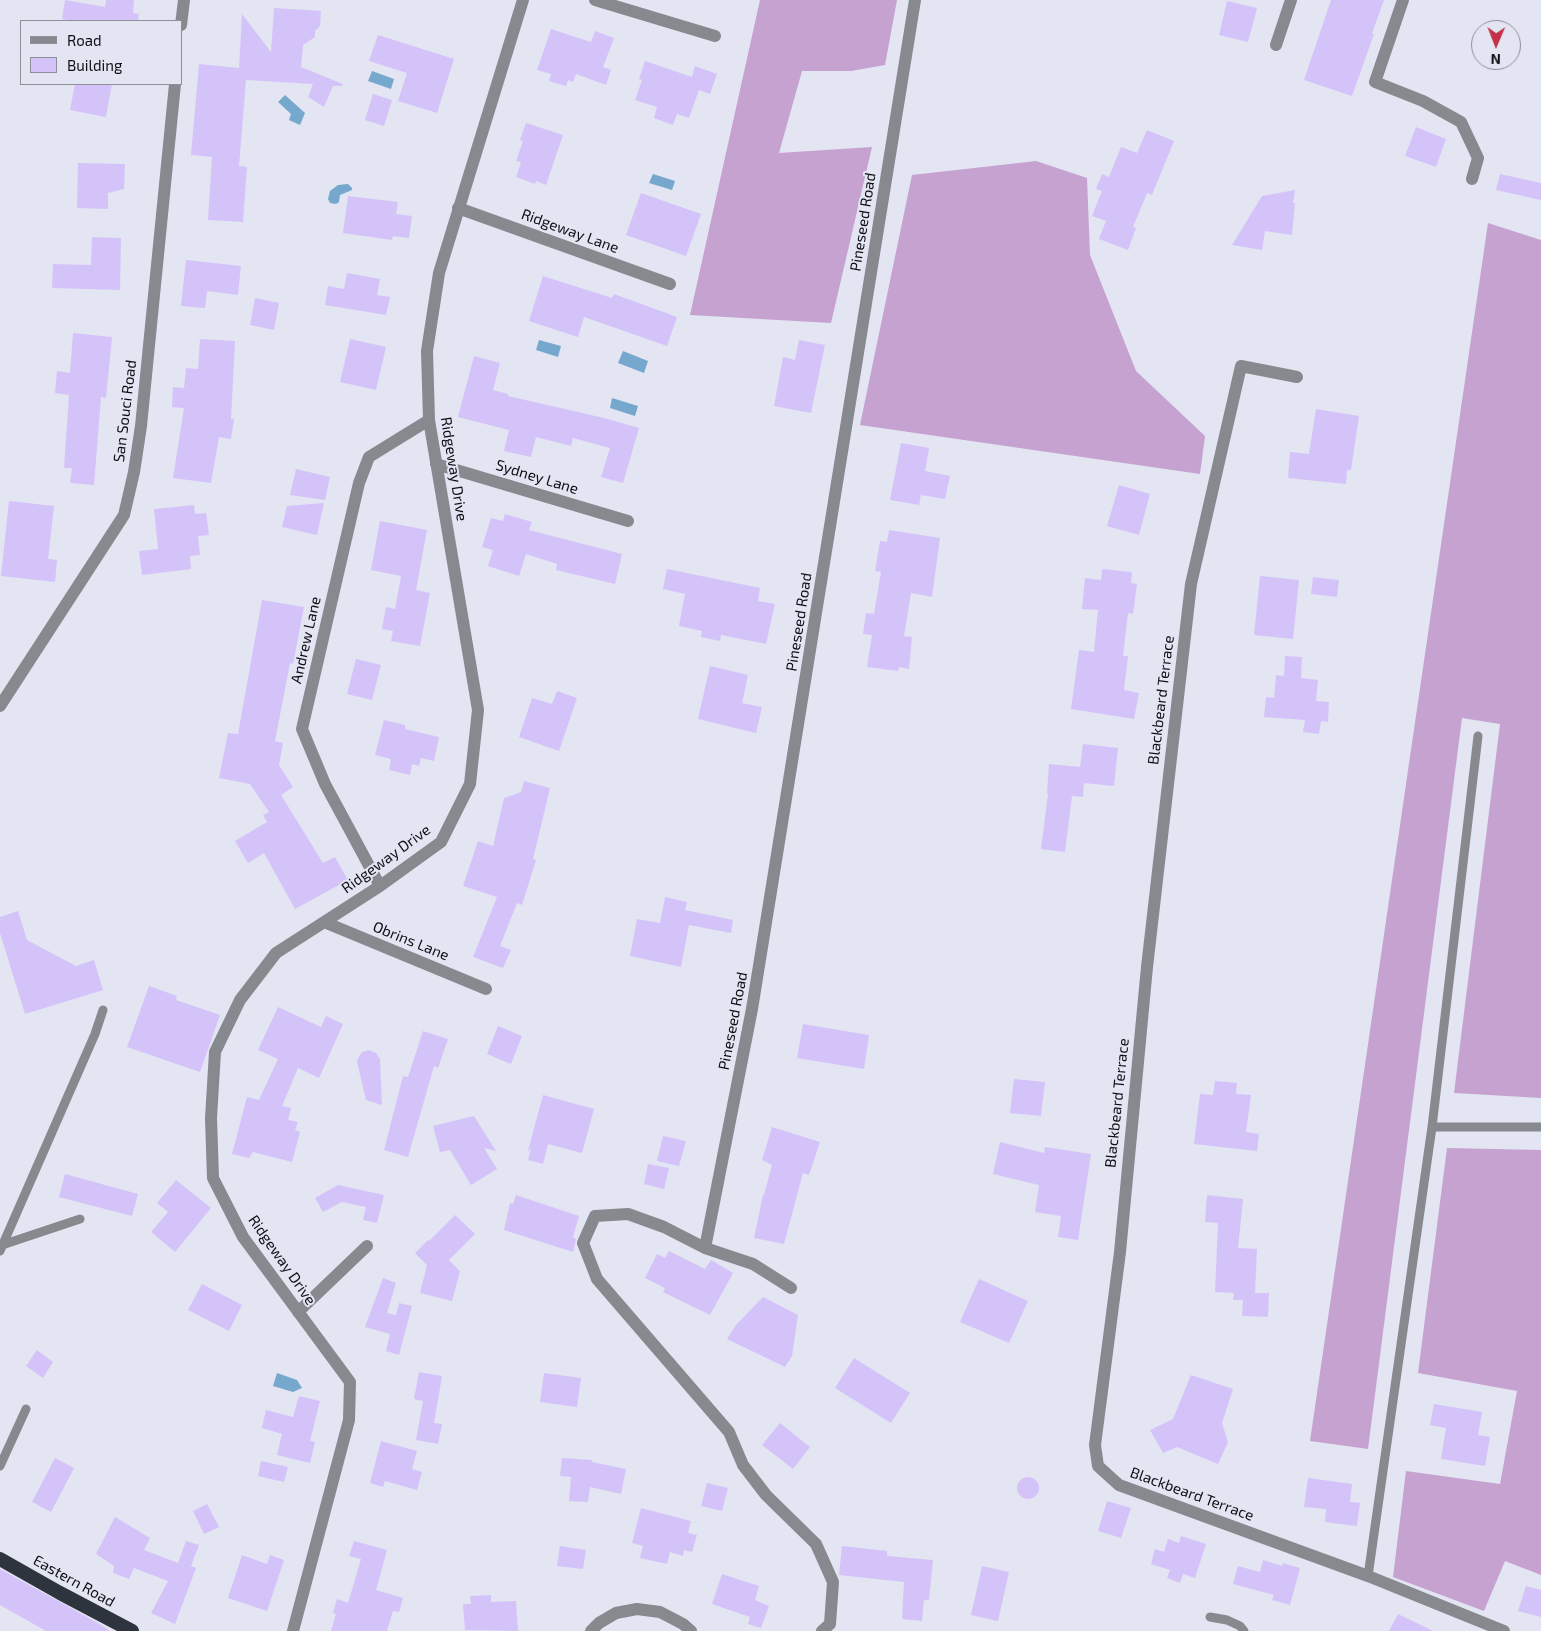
<!DOCTYPE html>
<style>
body{margin:0}
#map{position:relative;width:1541px;height:1631px;overflow:hidden;background:#e3e5f3;font-family:"Exo 2",sans-serif}
canvas{display:block}
.legend{position:absolute;left:20px;top:20px;width:162px;height:65px;box-sizing:border-box;background:#e3e5f3;border:1px solid #8e8f99;margin:0;padding:6px 9px;list-style:none;font-size:15px;color:#0e0e13}
.legend li{display:flex;align-items:center;gap:10px;height:25px}
.legend b{width:25px;border:1px solid #8e8f99}
.north{position:absolute;left:1471px;top:20px;width:50px;height:50px;box-sizing:border-box;background:#e3e5f3;border:1px solid #8e8f99;border-radius:50%;rotate:181deg;font-size:14px;font-weight:700;line-height:20px;text-align:center;color:#0e0e13}
.north::after{content:'';display:block;margin:auto;width:18px;height:22px;background:#c33249;clip-path:polygon(50% 0,100% 100%,50% 72%,0 100%)}
</style>
<div id="map">
<canvas width="1541" height="1631"></canvas>
<ul class="legend">
<li><b style="height:6px;background:#868a8f"></b>Road</li>
<li><b style="height:14px;background:#d4c3f9"></b>Building</li>
</ul>
<div class="north">N</div>
</div>
<script>
const g = document.querySelector('canvas').getContext('2d');
g.lineJoin = 'round';
function paint(path, color) { g.fillStyle = color; g.fill(path, 'evenodd'); }
const poly = rows => new Path2D(rows.map(r => 'M' + r).join(''));
function trace(path, color, width, dash) { g.strokeStyle = color; g.lineWidth = width; g.lineCap = dash ? 'butt' : 'round'; g.setLineDash(dash || []); g.stroke(path); }
function write(font, color, halo, rows, align = 'center') {
  g.font = font + ' "Exo 2",sans-serif'; g.lineWidth = 4; g.setLineDash([]); g.textBaseline = 'middle'; g.strokeStyle = halo; g.fillStyle = color; for (const [text, x, y, turn = 0] of rows) {
    g.save(); g.translate(x, y); g.rotate((+turn || 0) * Math.PI / 180); g.textAlign = isNaN(turn) ? turn : align; if (halo) g.strokeText(text, 0, 0); g.fillText(text, 0, 0); g.restore();
  }
}
const forest = poly([
 [760,0,897,0,885,65,851,71,802,71,779,153,872,147,831,323,690,315],
 [1036,161,1087,178,1090,255,1136,371,1205,436,1200,474,860,425,912,175],
 [1488,223,1541,240,1541,1098,1454,1093,1500,724,1462,718,1368,1449,1310,1441],
 [1447,1148,1541,1150,1541,1575,1505,1561,1484,1611,1393,1577,1406,1471,1500,1484,1517,1391,1418,1373]
]);
const water = poly([
 [372,71,394,79,391,89,368,81],
 [285,95,305,113,300,125,289,120,291,114,278,102],
 [653,174,675,181,672,190,649,183],
 [348,184,352,188,352,190,340,195,339,202,336,204,330,203,328,199,330,191,338,185],
 [539,340,561,346,558,357,536,350],
 [623,351,648,361,644,373,618,363],
 [612,398,638,406,635,416,610,408],
 [277,1373,297,1380,302,1388,293,1392,273,1386]
]);
const building = poly([
 [65,0,105,7,106,0,134,0,133,13,139,14,138,21,76,21,62,19],
 [1331,0,1384,0,1372,33,1374,34,1352,96,1304,80],
 [1227,1,1257,8,1248,42,1219,35],
 [274,8,321,11,320,26,315,31,315,37,303,45,301,67,343,84,342,86,333,86,324,107,308,97,313,84,246,80,239,166,247,167,243,222,208,220,212,157,191,155,199,64,239,68,242,14,271,52],
 [551,29,591,42,595,31,614,38,603,67,611,70,606,85,576,74,573,82,568,80,566,86,549,81,551,74,537,70],
 [378,35,454,59,437,113,398,101,407,73,369,61],
 [645,61,692,77,695,66,717,74,710,94,699,90,689,118,677,114,673,125,654,118,657,107,635,100,642,80,639,79],
 [75,84,112,84,106,117,70,110],
 [373,94,392,100,384,126,365,120],
 [526,123,563,135,546,185,536,181,535,184,516,177,521,162,516,161,523,141,520,140],
 [1416,127,1446,139,1436,167,1405,156],
 [1147,130,1174,141,1152,195,1147,193,1133,227,1136,228,1128,250,1099,239,1106,221,1092,216,1102,191,1096,189,1102,174,1109,177,1121,147,1137,153],
 [78,163,125,164,124,189,108,193,108,209,77,208],
 [1500,174,1541,183,1541,200,1496,190],
 [1295,190,1293,203,1295,203,1292,235,1265,231,1262,250,1232,245,1262,196],
 [641,193,701,214,686,256,626,235],
 [348,196,398,202,396,214,412,216,409,238,393,236,392,240,343,233],
 [92,237,121,238,120,290,52,288,53,264,91,265],
 [186,260,241,266,238,295,207,291,205,308,181,306],
 [347,273,380,279,377,295,390,297,386,315,325,305,328,286,344,289],
 [543,276,612,298,614,294,677,317,667,346,584,317,578,337,529,321],
 [255,298,279,303,274,330,250,325],
 [73,333,112,337,106,398,101,397,94,485,70,483,72,468,64,468,69,395,55,393,57,371,70,373],
 [200,339,235,341,231,419,234,419,231,439,219,437,211,483,173,478,184,408,172,407,173,387,184,388,186,368,198,369],
 [350,339,386,347,376,390,340,382],
 [799,340,825,345,811,413,774,406,783,357,795,360],
 [474,356,500,363,493,390,508,394,508,396,604,418,639,428,623,483,601,477,610,448,573,438,571,446,536,437,531,457,504,451,509,430,458,417],
 [1316,409,1359,416,1351,470,1347,470,1346,484,1288,478,1290,452,1309,454],
 [901,443,929,448,925,471,950,476,945,499,921,495,919,505,890,500],
 [296,469,330,477,325,500,290,495],
 [1119,485,1150,494,1139,535,1107,526],
 [9,501,54,506,48,559,57,560,55,582,1,576],
 [324,503,317,535,282,527,287,506],
 [194,505,195,514,206,513,209,535,198,536,200,555,190,556,191,569,142,575,139,551,158,549,154,509],
 [505,514,532,522,529,530,622,554,615,584,556,570,557,564,526,554,519,576,488,566,493,550,482,547,491,518,503,521],
 [380,521,427,530,416,590,430,593,420,646,391,641,393,631,382,629,386,607,395,609,401,576,371,570],
 [889,530,940,538,932,597,911,593,904,636,912,637,909,669,899,667,898,671,867,667,872,635,863,634,866,613,874,614,881,572,875,571,880,541,887,542],
 [667,569,760,588,758,601,775,604,766,644,721,635,720,641,701,637,702,631,679,626,685,594,663,589],
 [1102,569,1132,572,1131,583,1137,584,1133,614,1128,613,1123,656,1128,656,1124,690,1139,693,1134,719,1071,709,1079,650,1094,652,1098,610,1082,609,1085,578,1101,580],
 [1260,576,1299,580,1293,639,1254,635],
 [1313,577,1339,580,1337,597,1311,594],
 [262,600,304,607,293,664,290,663,275,741,283,743,279,765,293,787,281,795,323,863,335,857,348,880,295,909,264,853,248,863,235,841,267,822,263,815,269,812,250,784,219,778,228,733,238,734],
 [1285,656,1302,657,1301,678,1318,680,1316,701,1329,702,1328,722,1321,721,1319,734,1303,732,1305,720,1264,717,1266,697,1274,698,1276,675,1284,676],
 [356,659,381,665,372,700,347,694],
 [710,666,748,675,742,703,762,707,756,733,698,719],
 [557,691,577,698,559,751,519,737,532,698,552,704],
 [384,720,405,725,405,729,439,737,434,761,421,758,419,766,412,764,410,775,389,770,391,759,375,755],
 [1083,744,1118,748,1114,786,1084,783,1083,797,1072,796,1065,852,1041,849,1048,794,1047,794,1049,764,1080,767],
 [524,781,550,788,533,859,536,860,522,905,517,903,500,946,511,950,503,968,473,957,497,897,463,886,478,841,493,846,504,798,521,792],
 [665,897,687,902,685,910,733,920,731,933,689,925,681,967,630,956,637,919,660,923],
 [18,911,27,940,76,966,94,960,103,990,25,1014,0,933,0,917],
 [149,986,177,996,176,1000,220,1015,200,1072,127,1047],
 [278,1007,321,1027,326,1016,343,1024,319,1078,298,1068,282,1106,291,1108,288,1120,298,1122,295,1130,300,1132,292,1162,253,1152,249,1158,232,1154,247,1097,259,1100,278,1059,258,1050],
 [803,1024,869,1035,864,1069,797,1058],
 [498,1026,522,1036,511,1064,487,1054],
 [423,1031,448,1039,438,1068,434,1066,408,1157,384,1150,403,1076,408,1077],
 [369,1050,376,1053,380,1059,382,1105,366,1100,357,1062,358,1058,362,1052],
 [1014,1079,1045,1082,1041,1116,1010,1113],
 [1215,1081,1237,1083,1236,1094,1251,1095,1246,1132,1259,1134,1257,1151,1194,1144,1200,1094,1213,1095],
 [543,1095,594,1109,582,1153,548,1144,543,1164,528,1160,531,1149,528,1151],
 [474,1116,496,1151,484,1148,497,1169,471,1185,450,1150,440,1152,433,1126],
 [772,1127,820,1142,809,1175,803,1173,784,1244,754,1238,763,1195,764,1195,772,1165,762,1160],
 [663,1136,686,1141,679,1166,657,1161],
 [1000,1142,1044,1153,1045,1147,1091,1154,1078,1240,1058,1237,1061,1216,1035,1212,1039,1185,993,1174],
 [648,1164,669,1168,664,1189,644,1184],
 [65,1174,138,1194,132,1216,59,1197],
 [176,1180,211,1208,175,1252,151,1232,168,1212,157,1203],
 [338,1185,384,1195,377,1223,363,1220,366,1207,342,1202,323,1212,315,1198],
 [516,1195,579,1216,573,1237,576,1239,573,1252,504,1230,510,1203,513,1204],
 [1207,1195,1243,1199,1238,1248,1257,1249,1255,1293,1269,1293,1268,1317,1242,1316,1243,1300,1233,1300,1234,1293,1215,1292,1218,1223,1205,1222],
 [455,1215,475,1234,449,1260,460,1271,452,1301,420,1293,427,1265,415,1253,428,1240,429,1241],
 [669,1251,705,1269,711,1260,733,1273,710,1315,663,1292,665,1288,645,1278,657,1254,665,1258],
 [383,1278,396,1283,387,1313,396,1315,399,1303,412,1306,399,1355,386,1351,390,1334,365,1327],
 [979,1279,1028,1301,1009,1343,960,1322],
 [202,1284,242,1305,229,1331,188,1310],
 [763,1297,798,1315,792,1356,785,1367,727,1339,736,1325],
 [37,1350,53,1362,43,1378,26,1366],
 [854,1358,910,1393,891,1423,835,1388],
 [419,1372,442,1376,434,1423,442,1424,438,1444,416,1440,423,1401,414,1399],
 [544,1373,581,1378,577,1407,540,1402],
 [1191,1375,1233,1389,1222,1423,1228,1442,1218,1464,1177,1447,1163,1453,1150,1430,1173,1419],
 [299,1396,320,1401,310,1441,315,1442,310,1463,277,1455,282,1434,262,1428,266,1410,293,1417],
 [1434,1404,1482,1412,1478,1435,1490,1437,1485,1466,1441,1459,1446,1428,1430,1425],
 [780,1423,810,1447,793,1469,762,1445],
 [381,1441,417,1451,412,1469,422,1472,417,1490,385,1481,383,1487,370,1483],
 [55,1458,74,1468,51,1512,32,1502],
 [562,1458,592,1460,592,1462,626,1469,621,1494,590,1487,588,1502,569,1501,571,1477,560,1476],
 [261,1461,288,1467,284,1482,258,1476],
 '1017 1488a11 11 0 1 1 22 0a11 11 0 1 1-22 0Z',
 [1308,1478,1352,1484,1350,1502,1360,1503,1357,1526,1325,1522,1326,1509,1304,1507],
 [707,1483,728,1488,722,1511,701,1506],
 [1107,1501,1131,1508,1121,1538,1098,1531],
 [207,1504,219,1527,204,1534,193,1511],
 [641,1508,691,1521,688,1533,697,1535,692,1552,684,1550,683,1556,670,1552,667,1564,640,1558,643,1546,632,1543],
 [115,1517,150,1538,144,1550,178,1563,186,1541,199,1545,191,1566,196,1568,175,1624,151,1613,168,1581,134,1568,129,1579,113,1573,114,1566,96,1554],
 [1181,1536,1206,1544,1195,1578,1183,1574,1180,1583,1167,1578,1170,1570,1151,1564,1155,1549,1164,1552,1168,1539,1179,1543],
 [354,1541,387,1550,376,1590,403,1598,399,1612,393,1611,387,1631,331,1631,336,1614,333,1613,337,1599,348,1603,361,1559,349,1556],
 [560,1546,586,1550,583,1569,557,1566],
 [842,1546,887,1551,887,1556,933,1560,929,1600,924,1600,922,1621,902,1619,904,1582,839,1575],
 [242,1555,267,1564,270,1555,284,1560,267,1611,228,1598],
 [1263,1560,1282,1566,1283,1563,1300,1568,1290,1605,1272,1600,1274,1595,1233,1584,1238,1566,1260,1572],
 [982,1566,1009,1572,998,1621,971,1615],
 [0,1569,98,1623,110,1631,46,1631,0,1605],
 [722,1574,759,1586,755,1600,769,1606,761,1628,748,1624,750,1617,712,1604],
 [1526,1586,1541,1590,1541,1617,1518,1611],
 [491,1595,491,1602,516,1601,518,1631,465,1630,463,1604,471,1604,470,1596],
 [1398,1614,1433,1631,1389,1631]
]);
const service = poly([
 [1432,1127,1541,1127],
 [2,1245,80,1219],
 [0,1251,95,1034,103,1010],
 [0,1466,26,1409],
 [1368,1576,1432,1127,1478,736],
 [1210,1617,1227,1620,1240,1626,1244,1631]
]);
const minor = poly([
 [595,0,715,36],
 [1403,0,1375,82,1423,101,1461,122,1478,158,1472,179],
 [1276,45,1291,0],
 [458,208,670,284],
 [1297,377,1241,366,1191,584,1147,967,1120,1252,1095,1445,1098,1466,1119,1485,1368,1576,1504,1631],
 [436,464,628,521],
 [380,886,325,784,302,729,359,483,369,457,429,420],
 [324,922,486,989],
 [705,1248,752,1009,915,0],
 [791,1288,753,1264,705,1248,664,1227,628,1214,595,1216,583,1243,597,1279,729,1432,743,1465,766,1495,816,1544,833,1582,830,1624,822,1631],
 [298,1312,367,1246],
 [293,1631,349,1420,350,1382,243,1237,213,1178,211,1118,215,1052,240,1000,276,953,380,886,441,842,470,784,478,710,429,420,427,351,439,273,523,0],
 [591,1631,599,1623,616,1613,637,1609,660,1612,683,1624,691,1631]
]);
const tertiary = poly([
 [181,25,184,0],
 [0,706,124,515,134,472,141,426,175,84]
]);
const trunk = poly([
 [0,1559,60,1593,132,1631]
]);
const streetNames = [
 ["Pineseed Road",863,222,-81],
 ["Ridgeway Lane",570,231,20],
 ["San Souci Road",125,411,-83],
 ["Ridgeway Drive",454,469,81],
 ["Sydney Lane",537,477,17],
 ["Pineseed Road",799,622,-81],
 ["Andrew Lane",306,640,-77],
 ["Blackbeard Terrace",1161,700,-83],
 ["Ridgeway Drive",386,859,-36],
 ["Obrins Lane",411,941,22],
 ["Pineseed Road",733,1021,-79],
 ["Blackbeard Terrace",1117,1103,-84],
 ["Ridgeway Drive",282,1260,55],
 ["Blackbeard Terrace",1192,1494,20],
 ["Eastern Road",74,1581,29]
];
paint(forest, '#c5a2d0');
paint(water, '#75a8cc');
paint(building, '#d4c3f9');
trace(service, '#868a8f', 9);
trace(minor, '#868a8f', 12);
trace(tertiary, '#868a8f', 12);
trace(trunk, '#2e343d', 14);
write('15px', '#0e0e13', '#e3e5f3', streetNames);
</script>
